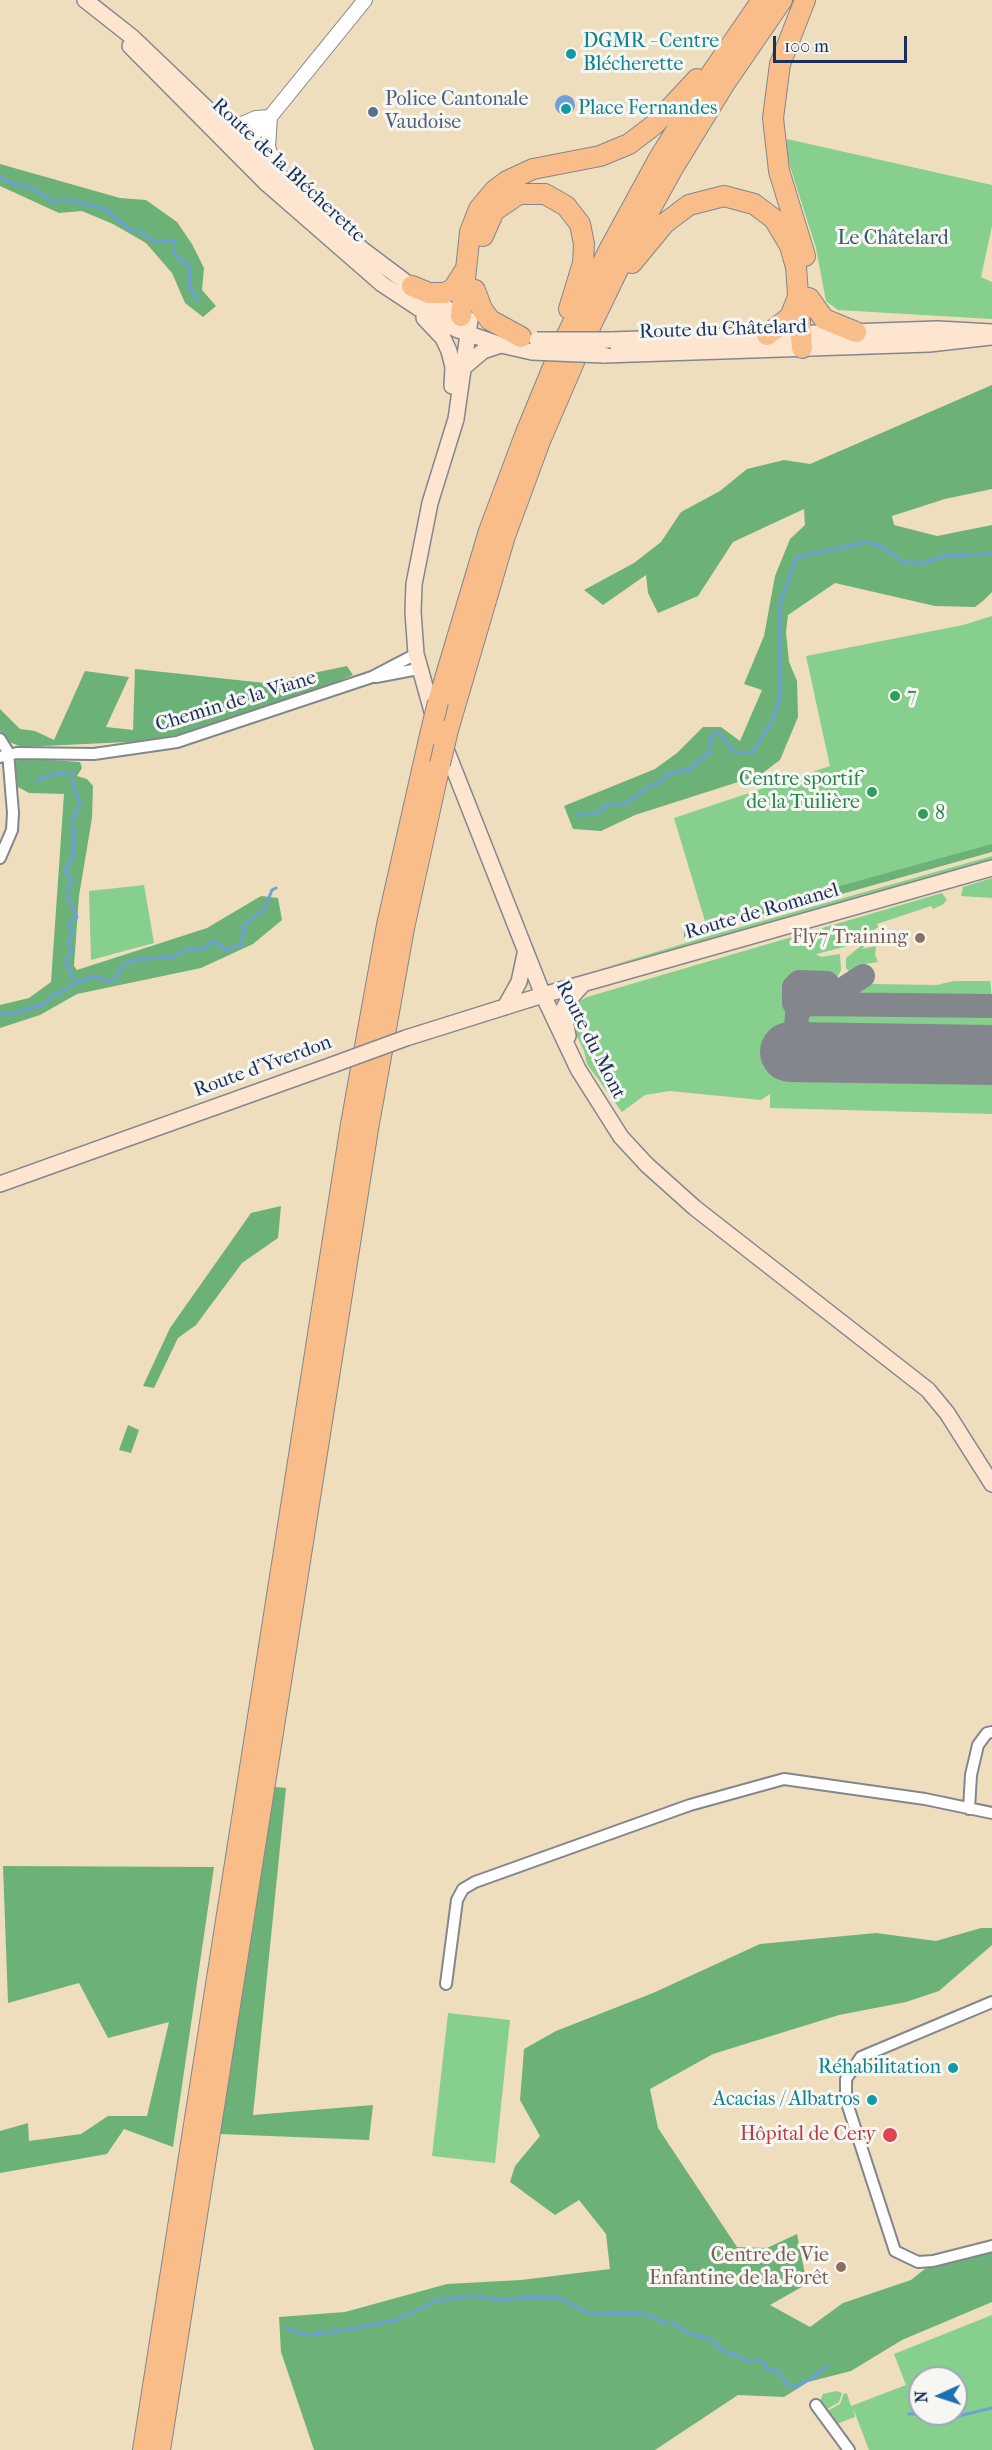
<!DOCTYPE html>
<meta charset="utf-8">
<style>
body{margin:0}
#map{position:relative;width:992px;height:2450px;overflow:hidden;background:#eedebd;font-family:"IM FELL French Canon",serif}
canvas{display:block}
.north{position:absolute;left:908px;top:2366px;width:60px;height:60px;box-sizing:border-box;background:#f6f6f2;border:2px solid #9ea6b7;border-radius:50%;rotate:267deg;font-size:16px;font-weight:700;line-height:24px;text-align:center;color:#1b2f5e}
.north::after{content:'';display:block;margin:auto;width:21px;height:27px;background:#1f6fb2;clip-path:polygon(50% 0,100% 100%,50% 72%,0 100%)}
.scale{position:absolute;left:773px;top:36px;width:134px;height:27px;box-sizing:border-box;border:3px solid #1b2f5e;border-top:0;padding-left:8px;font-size:18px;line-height:21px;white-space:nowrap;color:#1b2f5e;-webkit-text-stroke:4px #f6f6f2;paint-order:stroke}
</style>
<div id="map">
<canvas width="992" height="2450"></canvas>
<div class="north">N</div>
<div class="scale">100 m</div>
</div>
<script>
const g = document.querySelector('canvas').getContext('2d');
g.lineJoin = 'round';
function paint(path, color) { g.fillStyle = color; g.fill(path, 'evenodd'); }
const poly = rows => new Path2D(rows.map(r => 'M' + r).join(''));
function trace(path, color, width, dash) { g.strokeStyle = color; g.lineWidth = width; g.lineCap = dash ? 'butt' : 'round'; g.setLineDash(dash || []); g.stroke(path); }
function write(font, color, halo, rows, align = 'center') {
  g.font = font + ' "IM FELL French Canon",serif'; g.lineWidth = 6; g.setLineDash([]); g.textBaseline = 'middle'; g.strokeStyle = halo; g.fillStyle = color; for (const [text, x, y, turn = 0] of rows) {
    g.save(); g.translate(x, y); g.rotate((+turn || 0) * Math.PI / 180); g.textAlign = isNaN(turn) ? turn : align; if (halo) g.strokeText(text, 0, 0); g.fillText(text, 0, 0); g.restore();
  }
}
const green = poly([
 [787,139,992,185,992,226,981,277,992,282,992,319,838,310,826,301,816,248,787,157],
 [992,616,992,851,708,931,674,818,830,766,806,656,963,625],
 [992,856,992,862,600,969,709,936],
 [992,878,992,898,961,896,963,887],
 [144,885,154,943,91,960,89,891],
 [942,893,947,900,942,905,933,909,931,906,877,924,878,927,852,945,816,954,821,957,840,954,841,970,837,978,789,977,788,1068,992,1071,992,1114,770,1108,770,1094,761,1100,670,1091,645,1095,622,1112,587,1064,584,1051,567,1015,573,1005,587,997],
 [872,937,862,949,876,946,875,955,878,962,865,964,852,974,846,968,846,958],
 [990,978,992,1000,858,999,850,997,849,996,872,984,937,985,954,981,990,981],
 [817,1008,992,1010,992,1040,812,1037,805,1031,803,1018,808,1011],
 [448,2013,510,2020,495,2163,432,2156],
 [992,2315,992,2450,869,2450,853,2408,855,2417,834,2425,825,2412,840,2404,844,2393,847,2394,851,2406,906,2385,894,2354],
 [920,2378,956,2378,956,2414,920,2414],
 [836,2391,842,2393,839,2402,824,2411,819,2404,823,2394]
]);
const forest = poly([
 [0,164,120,198,146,200,177,222,192,244,204,268,202,290,216,306,203,317,185,303,172,273,146,243,113,224,82,211,59,213,0,186],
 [992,385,992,489,945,499,892,516,894,525,937,536,992,525,992,592,984,600,975,607,935,606,835,583,788,615,786,632,789,662,797,681,798,717,780,760,760,775,635,815,601,831,573,829,564,806,655,769,677,753,703,727,721,727,740,741,762,690,744,684,764,636,775,576,790,539,805,525,804,509,733,542,698,596,658,613,648,593,646,575,603,605,584,590,634,563,661,542,681,512,720,491,747,469,784,460,810,464],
 [347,666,353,675,332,684,195,731,148,741,22,747,9,742,0,731,0,709,20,729,35,731,54,740,85,671,129,677,106,727,133,730,135,669,265,683],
 [20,758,80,762,82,768,77,776,87,779,93,786,92,818,79,896,74,966,77,970,207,928,261,896,278,898,282,920,253,944,201,968,77,994,40,1015,0,1028,0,1005,29,998,51,982,64,794,29,793,16,786,14,762],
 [992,844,992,852,684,938,684,929],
 [281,1206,278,1238,242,1263,196,1325,178,1338,154,1388,143,1386,170,1328,251,1213],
 [128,1425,139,1430,131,1453,119,1450],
 [275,1787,286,1788,253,2115,373,2105,369,2140,220,2134],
 [3,1866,214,1867,173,2147,124,2129,107,2154,0,2173,0,2131,28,2123,29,2141,81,2134,108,2116,147,2116,169,2022,108,2038,79,1983,8,2003],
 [981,1928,992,1928,992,1945,939,1991,906,2002,839,2015,713,2054,650,2089,658,2128,737,2247,767,2248,797,2234,807,2284,770,2305,810,2327,843,2303,911,2280,931,2264,992,2242,992,2302,902,2340,851,2371,808,2382,784,2397,738,2395,655,2450,314,2450,281,2352,279,2317,345,2312,447,2284,521,2280,610,2269,606,2234,579,2200,555,2215,510,2182,515,2166,540,2136,520,2100,524,2049,556,2031,653,1993,760,1944,876,1933,936,1941]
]);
const water = poly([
 '555 105a10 10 0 1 1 20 0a10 10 0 1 1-20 0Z'
]);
const stream = poly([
 [0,176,8,182,31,188,53,201,70,200,105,209,130,230,141,231,152,241,175,241,174,254,190,267,190,288,198,300],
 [37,781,49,775,73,772,72,782,79,801,79,809,72,819,74,837,73,858,65,869,72,881,68,888,69,900,77,917,69,924,73,935,68,941,72,951,68,957,67,967,77,983,94,976,108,981,115,980,121,967,134,960,173,957,187,949,203,949,214,941,225,950,239,946,242,944,244,925,264,910,272,890,276,888],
 [577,815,595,814,608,804,623,805,652,785,660,783,668,774,690,769,710,752,712,735,715,733,718,732,732,750,738,753,752,752,772,722,780,698,780,603,796,559,805,555,868,542,887,550,901,561,909,563,924,563,943,556,992,554],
 [0,1014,10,1014,45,1004,50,998,77,983],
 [286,2329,308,2335,347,2330,397,2320,436,2301,471,2296,499,2300,530,2297,560,2298,584,2311,597,2314,637,2313,651,2316,664,2323,673,2322,679,2329,713,2341,722,2350,748,2361,761,2360,768,2369,778,2372,789,2386,794,2387,811,2379,827,2366],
 [909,2414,920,2414],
 [936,2414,954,2417,992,2408]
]);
const taxiway = poly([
 [794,1003,794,987,799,982,827,983,837,999,851,1004],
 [821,1003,863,976],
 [821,1053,807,1047,796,1030,797,1014,805,1004,992,1006]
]);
const runway = poly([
 [790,1052,992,1055]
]);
const minor = poly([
 [376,677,418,669],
 [0,739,8,752,13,813,12,830,0,858],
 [0,757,17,753,94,754,177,742,372,677,416,654],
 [969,1809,971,1775,978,1745,987,1733,992,1732],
 [446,1984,457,1900,463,1889,475,1882,690,1805,784,1779,925,1799,992,1813],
 [992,2002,861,2057,846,2079,846,2100,895,2251,918,2262,933,2261,992,2246],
 [816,2405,849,2450]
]);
const tertiary = poly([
 [270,117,268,147,277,172],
 [221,121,242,124,256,118,270,117],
 [237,152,270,117,365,0]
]);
const secondary = poly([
 [85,0,132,37,244,144,363,250,427,298,469,320],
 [130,46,265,182,382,284,429,315,458,330,501,345,532,352],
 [424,318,443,338,449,351,453,367,452,386],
 [611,340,938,329,992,332],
 [604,355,929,344,992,337],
 [463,368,483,351,501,345],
 [435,722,416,654,413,612,414,584,430,503,456,419,470,320],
 [444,744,543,995,578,1069,621,1137,647,1165,695,1208,928,1390,947,1413,992,1484],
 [505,1007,519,982,525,954],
 [568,1036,563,1010,567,1002,583,984],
 [406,1038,543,995,992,868],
 [0,1184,335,1064]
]);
const motorway = poly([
 [483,236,494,211,519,194,545,194,566,206,580,224,584,244,583,263,569,309],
 [805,256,779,171,773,118,780,64,805,0],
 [632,263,665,223,689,205,724,196,754,204,774,219,790,246,796,267,802,348],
 [412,286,429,293,444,293,453,289,465,270],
 [475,290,482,309,490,320,521,337],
 [809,298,824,319,856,332],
 [461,316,470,232,479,209,494,191,507,181,533,169,600,156,629,144,654,125,697,79],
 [767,335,790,317,798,297],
 [438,702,489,531,525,435,563,343,609,250,658,160,711,74,762,0],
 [448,730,505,536,540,441,580,348,624,257,673,168,725,83,782,0],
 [143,2450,351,1124,387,925,430,735],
 [160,2450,368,1129,404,928,440,764]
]);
const secondaryBridge = poly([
 [537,340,611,340],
 [532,352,604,355],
 [335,1064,406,1038]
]);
const motorwayBridge = poly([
 [430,735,438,702],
 [440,764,448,730]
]);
const markers = [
 [571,54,6,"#0f9aa8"],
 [566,109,6,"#0f9aa8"],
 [373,112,6,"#5c6f8a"],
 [895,696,6,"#2e9e5b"],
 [872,792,6,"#2e9e5b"],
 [923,814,6,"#2e9e5b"],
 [920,938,6,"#8d6e63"],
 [953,2068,6,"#0f9aa8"],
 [872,2100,6,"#0f9aa8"],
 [890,2135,8,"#e0444e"],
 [841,2267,6,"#8d6e63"]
];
const cultureNames = [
 ["DGMR - Centre",583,42],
 ["Blécherette",583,65],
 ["Place Fernandes",578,109],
 ["Réhabilitation",941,2068,"right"],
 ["Acacias / Albatros",860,2100,"right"]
];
const serviceNames = [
 ["Police Cantonale",385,100],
 ["Vaudoise",385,123]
];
const streetNames = [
 ["Route de la Blécherette",288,171,43],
 ["Route du Châtelard",723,330,-2],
 ["Chemin de la Viane",236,702,-17],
 ["Route de Romanel",762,912,-16],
 ["Route du Mont",590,1040,63],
 ["Route d'Yverdon",263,1067,-20]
];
const parkNames = [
 ["Le Châtelard",893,239]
];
const leisureNames = [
 ["7",907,696],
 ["Centre sportif",860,780,"right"],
 ["de la Tuilière",860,803,"right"],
 ["8",935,814]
];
const educationNames = [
 ["Fly7 Training",908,938],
 ["Centre de Vie",829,2256],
 ["Enfantine de la Forêt",829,2279]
];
const healthNames = [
 ["Hôpital de Cery",876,2135]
];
paint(green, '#86cf8c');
paint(forest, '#6cb278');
paint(water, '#6e9fd8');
trace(stream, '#6e9fd8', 3);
trace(taxiway, '#84868e', 24);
trace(runway, '#84868e', 60);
trace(minor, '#84868e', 14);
trace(tertiary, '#84868e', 16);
trace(secondary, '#84868e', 18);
trace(motorway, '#84868e', 22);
trace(minor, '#fff', 10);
trace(tertiary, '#fff', 14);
trace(secondary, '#fde5d0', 15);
trace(motorway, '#f9bd89', 20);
trace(secondaryBridge, '#84868e', 18, []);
trace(motorwayBridge, '#84868e', 22, []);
trace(secondaryBridge, '#fde5d0', 15);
trace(motorwayBridge, '#f9bd89', 20);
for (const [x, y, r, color] of markers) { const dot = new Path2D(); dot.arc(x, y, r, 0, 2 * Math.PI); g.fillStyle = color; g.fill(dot); trace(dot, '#f6f6f2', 2); }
write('20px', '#0d838f', '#f6f6f2', cultureNames, 'left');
write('20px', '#4e5e75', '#f6f6f2', serviceNames, 'left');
write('20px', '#1b2f5e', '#f6f6f2', streetNames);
write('20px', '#36576a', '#f6f6f2', parkNames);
write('20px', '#27864d', '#f6f6f2', leisureNames, 'left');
write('20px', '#785e54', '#f6f6f2', educationNames, 'right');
write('20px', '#be3a42', '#f6f6f2', healthNames, 'right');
</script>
